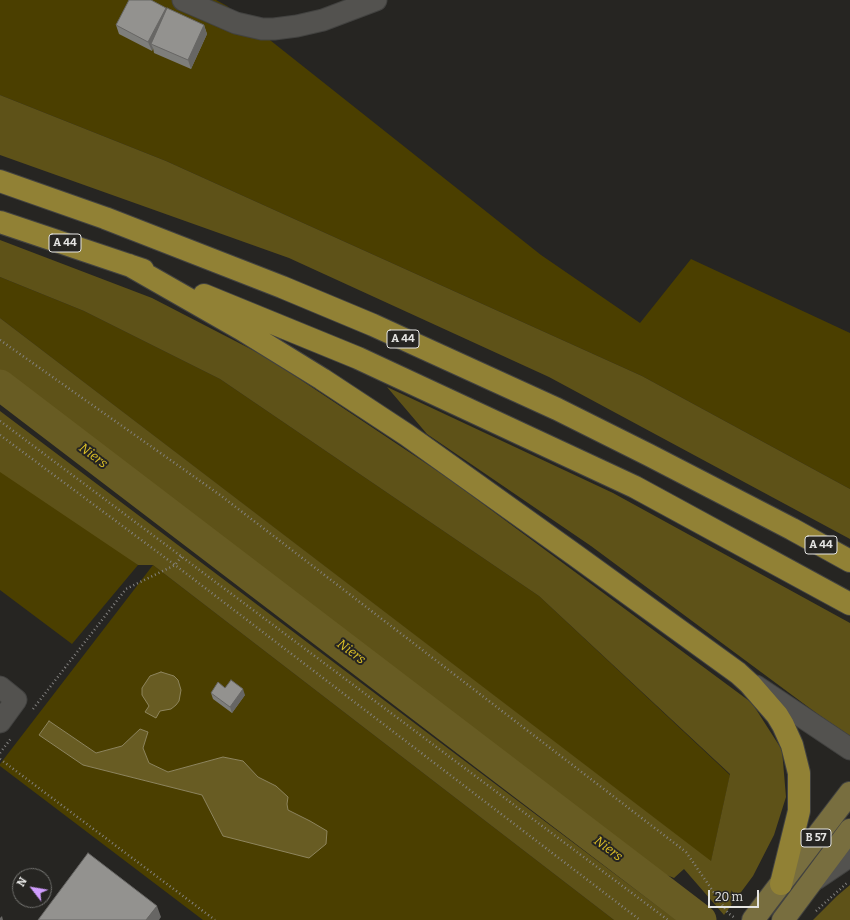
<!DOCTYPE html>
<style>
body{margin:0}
#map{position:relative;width:850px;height:920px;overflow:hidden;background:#262522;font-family:Bitter,serif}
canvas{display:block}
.north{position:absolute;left:12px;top:868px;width:40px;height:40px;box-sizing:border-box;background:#262522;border:1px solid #72726f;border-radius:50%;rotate:301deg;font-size:11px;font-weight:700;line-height:16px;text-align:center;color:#e5e5e3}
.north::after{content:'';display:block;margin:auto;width:14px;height:18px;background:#d09dfe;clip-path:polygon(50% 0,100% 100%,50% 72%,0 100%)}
.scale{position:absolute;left:708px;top:890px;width:51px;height:18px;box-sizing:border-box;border:2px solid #e5e5e3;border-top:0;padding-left:5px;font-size:12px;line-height:14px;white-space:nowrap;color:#e5e5e3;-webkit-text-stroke:3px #262522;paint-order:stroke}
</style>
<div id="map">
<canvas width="850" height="920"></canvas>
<div class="north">N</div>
<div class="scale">20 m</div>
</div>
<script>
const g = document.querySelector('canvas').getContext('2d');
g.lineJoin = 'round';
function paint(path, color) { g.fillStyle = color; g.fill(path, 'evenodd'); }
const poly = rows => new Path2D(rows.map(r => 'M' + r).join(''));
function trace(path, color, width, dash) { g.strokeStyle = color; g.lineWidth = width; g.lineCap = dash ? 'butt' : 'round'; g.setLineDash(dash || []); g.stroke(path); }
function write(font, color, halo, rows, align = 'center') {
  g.font = font + ' Bitter,serif'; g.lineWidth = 4; g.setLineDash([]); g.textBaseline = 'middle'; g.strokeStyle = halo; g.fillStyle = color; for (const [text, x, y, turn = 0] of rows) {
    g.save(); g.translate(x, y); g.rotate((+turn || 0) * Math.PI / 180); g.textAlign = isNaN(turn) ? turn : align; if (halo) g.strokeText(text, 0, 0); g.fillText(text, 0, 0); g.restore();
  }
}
const green = poly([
 [0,0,216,0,227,6,541,255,640,323,691,259,850,333,850,489,642,376,166,161,0,95],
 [0,277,84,311,220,379,539,596,730,775,711,862,0,318],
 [0,458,138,565,72,644,0,590],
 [153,565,614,920,203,920,0,766,0,764],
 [174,676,180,685,165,710,146,712,149,706],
 [49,721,96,753,122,746,140,729,148,732,143,748,149,763,168,772,223,757,243,761,258,777,276,786,287,804,288,810,310,821,223,836,202,795,83,765,39,735]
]);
const forest = poly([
 [0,95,166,161,642,376,850,489,850,539,549,377,289,258,0,155],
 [0,240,152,298,268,358,448,478,752,703,782,750,786,797,774,835,753,876,724,915,684,869,674,878,651,869,404,678,0,376,0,318,711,861,730,774,539,596,220,379,84,311,0,277],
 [387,387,613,493,850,623,850,738,591,546,427,434],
 [0,411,676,920,614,920,153,565,138,565,0,472],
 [850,885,850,920,813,920,837,896]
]);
const water = poly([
 [161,672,174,676,178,680,181,690,179,701,176,705,171,709,160,711,156,718,145,712,149,706,142,695,142,688,150,676,161,672],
 [49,721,96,753,122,746,140,729,148,732,143,748,149,763,168,772,223,757,243,761,258,777,276,786,288,797,287,804,288,810,310,821,327,831,326,844,309,858,223,836,202,795,83,765,39,735,49,721]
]);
const river = poly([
 [0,385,701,920]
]);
const path = poly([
 [0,340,220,495,686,852,728,913,735,918],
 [0,421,668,920],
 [0,435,175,565,640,920],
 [33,709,126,589,175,565,182,556],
 [0,753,12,737],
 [0,759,215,920],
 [816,911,848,882]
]);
const minor = poly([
 [183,0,236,23,262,29,274,29,297,26,323,20,376,0],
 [756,686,850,749],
 [0,687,16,700,0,722],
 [816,879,850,856]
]);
const major = poly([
 [753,920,850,793],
 [783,920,850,830]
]);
const highway = poly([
 [0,181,105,218,282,287,373,325,557,409,649,455,792,529,850,561],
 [0,222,143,270],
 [129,265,241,329,322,379,407,435,575,555,738,673,750,684,777,715,783,725,792,745,799,773,799,811,781,884],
 [204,295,358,358,635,487,850,604]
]);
const wall = poly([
 [166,10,204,25,207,34,191,69,154,53,153,48,152,51,119,34,116,25],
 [225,688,245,695,232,713,213,699,211,693]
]);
const shadedWall = poly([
 [166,8,169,17,151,44,153,48,152,51,148,42],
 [204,25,207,34,191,69,188,60],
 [243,689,245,695,232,713,230,707],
 [157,906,161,917,159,920,146,920],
 [2,916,3,920,0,920,0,918]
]);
const building = poly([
 [129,0,151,0,166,8,148,42,116,25,129,0],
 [167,8,204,25,188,60,151,44,167,8],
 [231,680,243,689,230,707,211,693,218,682,225,688,231,680],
 [88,853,157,906,146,920,38,920,88,853]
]);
const shields = [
 [65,243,32],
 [403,339,32],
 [821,545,32],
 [816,838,30]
];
const shieldNames = [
 ["A 44",65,243],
 ["A 44",403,339],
 ["A 44",821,545],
 ["B 57",816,838]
];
const waterNames = [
 ["Niers",93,456,37],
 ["Niers",351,652,37],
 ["Niers",608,849,37]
];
paint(green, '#4b3f00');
paint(forest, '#5e5218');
paint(water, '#685c23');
trace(water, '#8e855d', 1);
trace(river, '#685c23', 31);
trace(minor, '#424240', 23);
trace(major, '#424240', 24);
trace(highway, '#424240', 24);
trace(path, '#848381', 2.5, [1, 3]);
trace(minor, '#53524f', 21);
trace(major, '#786e3f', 22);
trace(highway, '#918135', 22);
paint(wall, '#7e7e7b');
paint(shadedWall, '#676664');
paint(building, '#93928f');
trace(building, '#676664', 1);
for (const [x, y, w] of shields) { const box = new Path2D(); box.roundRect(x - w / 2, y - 9, w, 18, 3); g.fillStyle = '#262522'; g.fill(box); trace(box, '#e5e5e3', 1); }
write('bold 11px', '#e5e5e3', null, shieldNames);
write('italic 13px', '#dec126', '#262522', waterNames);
</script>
